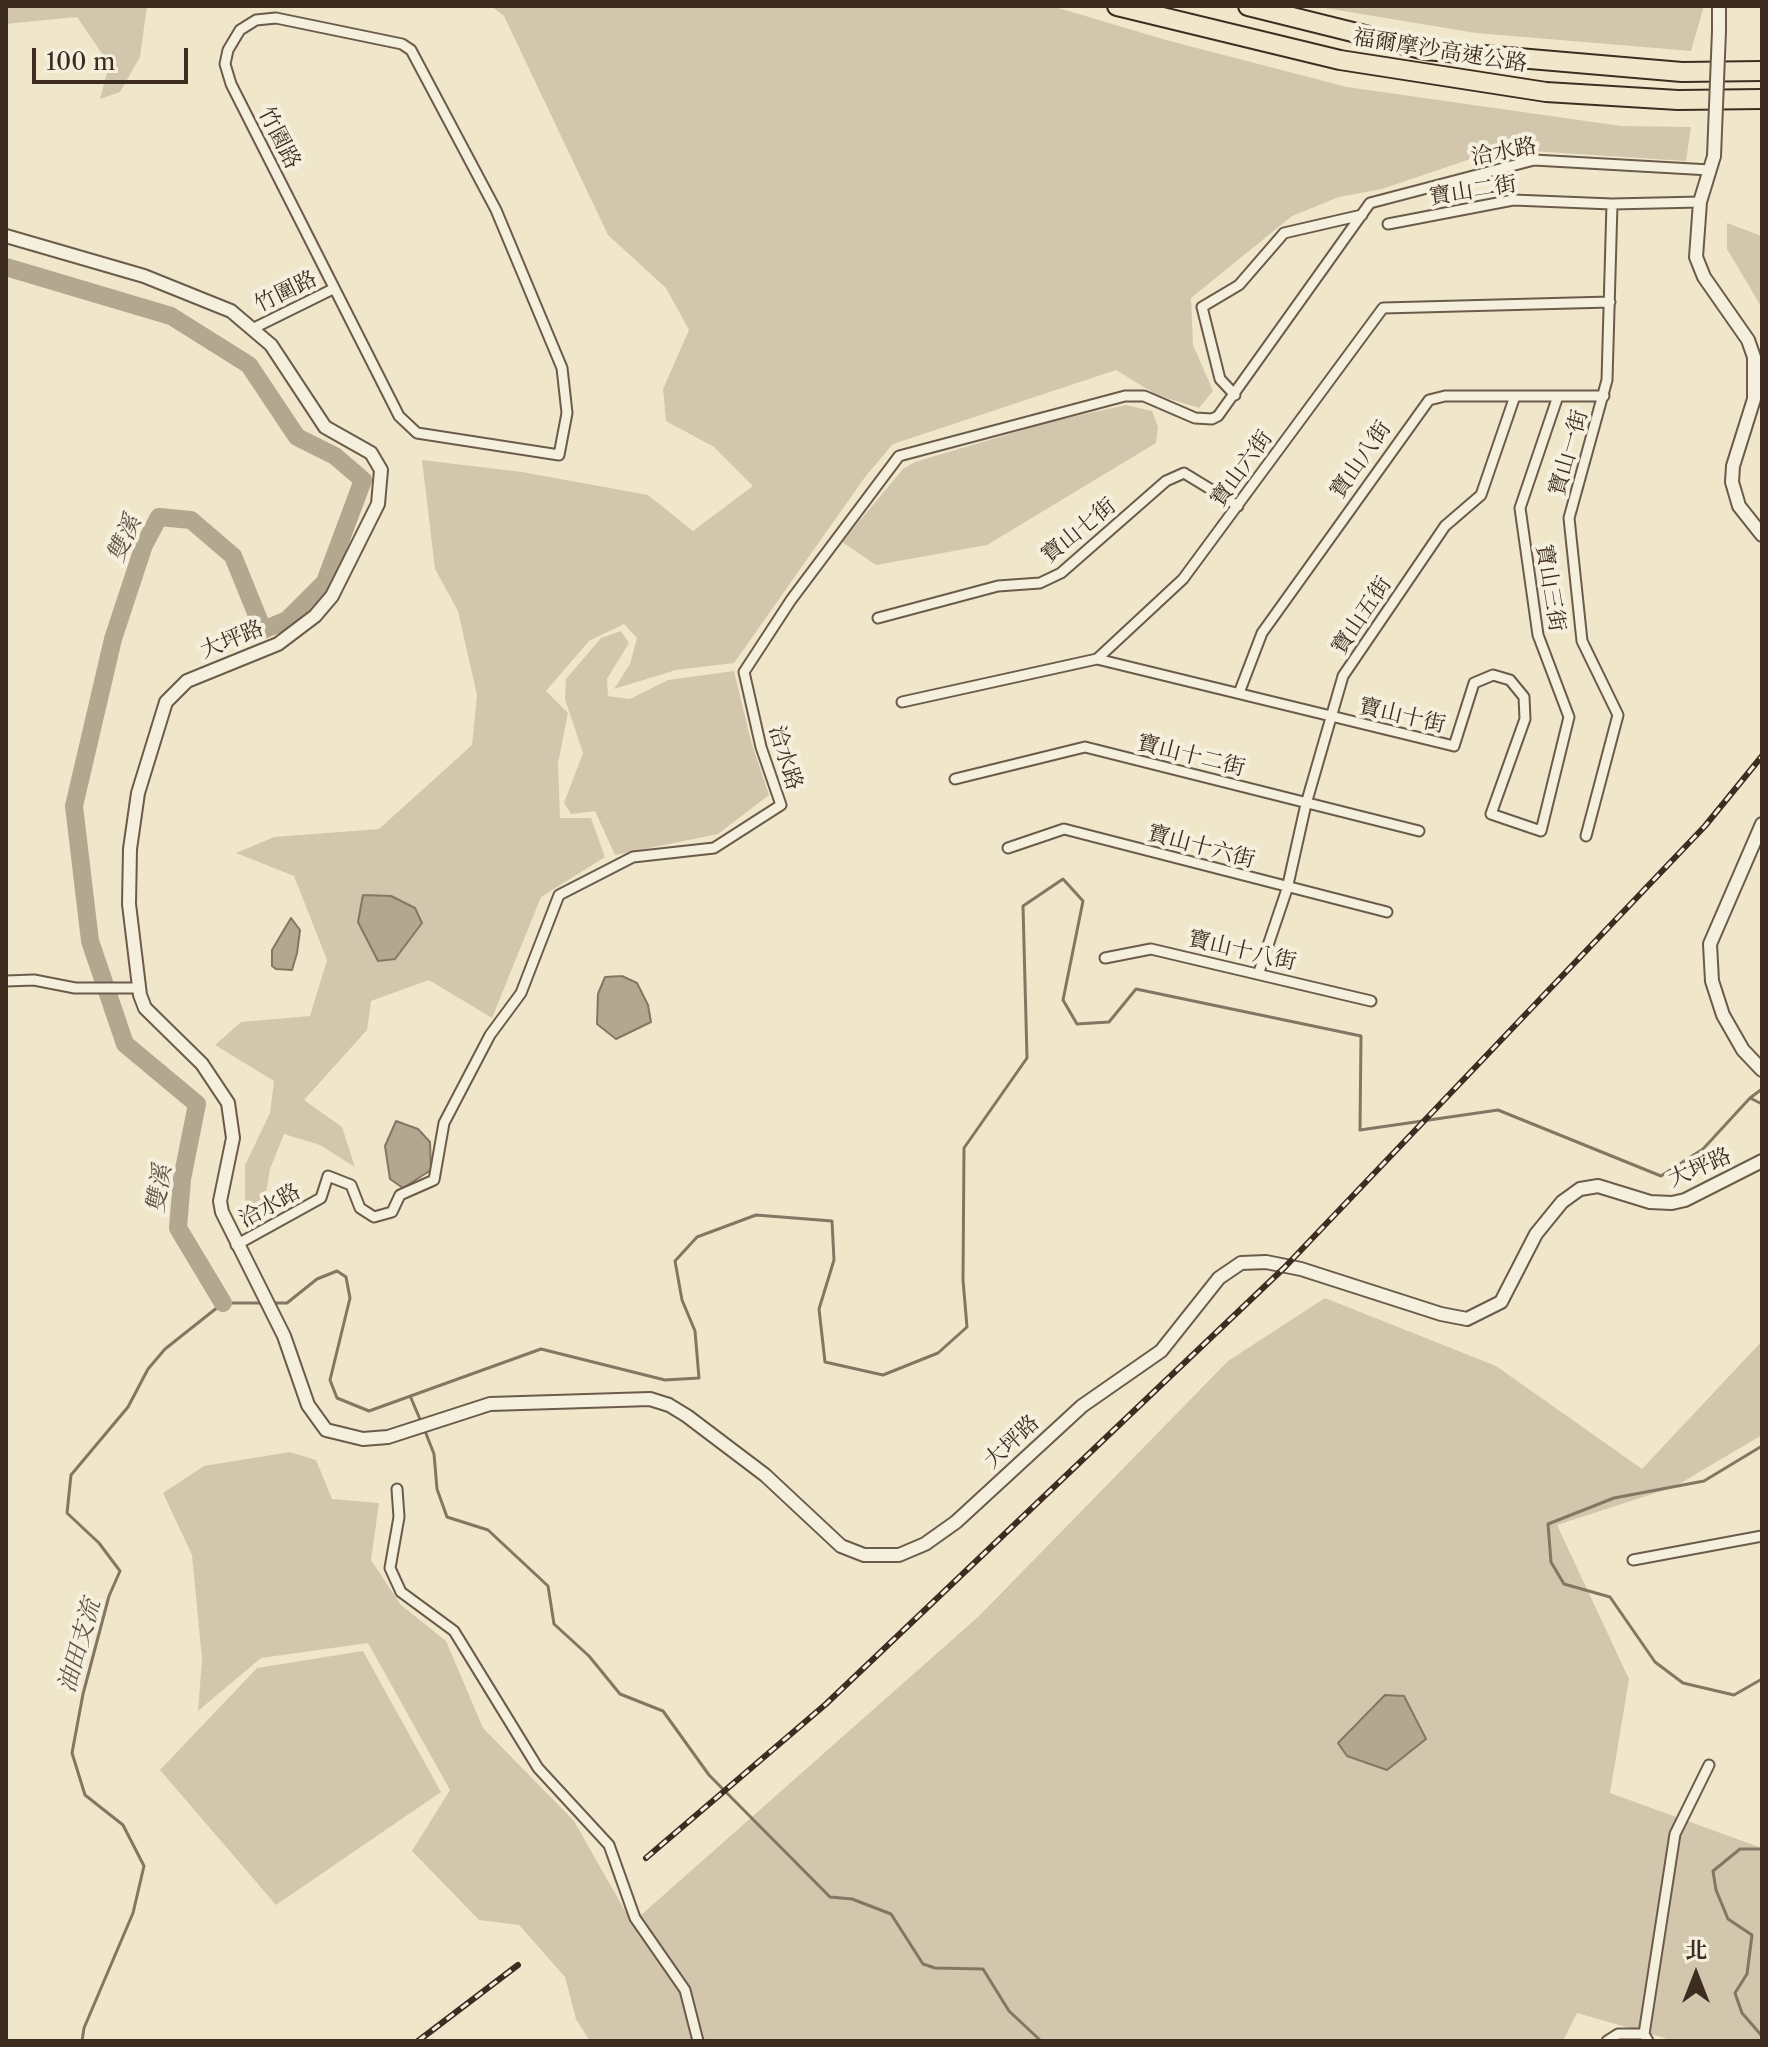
<!DOCTYPE html>
<meta charset="utf-8">
<style>
body{margin:0}
#map{position:relative;width:1768px;height:2047px;overflow:hidden;background:#f0e7ca;font-family:"Libre Caslon Text","Noto Serif TC",serif}
canvas{display:block}
.frame{position:absolute;inset:0;border:8px solid #3f2c20;pointer-events:none}
.north{position:absolute;left:1656px;top:1935px;width:80px;height:80px;-webkit-text-stroke:6px #f5efdd;paint-order:stroke;rotate:0deg;font-size:22px;font-weight:700;line-height:32px;text-align:center;color:#3f2c20}
.north::after{content:'';display:block;margin:auto;width:28px;height:36px;background:#3f2c20;clip-path:polygon(50% 0,100% 100%,50% 72%,0 100%)}
.scale{position:absolute;left:32px;top:48px;width:156px;height:36px;box-sizing:border-box;border:4px solid #3f2c20;border-top:0;padding-left:10px;font-size:24px;line-height:28px;white-space:nowrap;color:#3f2c20;-webkit-text-stroke:6px #f5efdd;paint-order:stroke}
</style>
<div id="map">
<canvas width="1768" height="2047"></canvas>
<div class="frame"></div>
<div class="north">北</div>
<div class="scale">100 m</div>
</div>
<script>
const g = document.querySelector('canvas').getContext('2d');
g.lineJoin = 'round';
function paint(path, color) { g.fillStyle = color; g.fill(path, 'evenodd'); }
const poly = rows => new Path2D(rows.map(r => 'M' + r).join(''));
function trace(path, color, width, dash) { g.strokeStyle = color; g.lineWidth = width; g.lineCap = dash ? 'butt' : 'round'; g.setLineDash(dash || []); g.stroke(path); }
function write(font, color, halo, rows, align = 'center') {
  g.font = font + ' "Libre Caslon Text","Noto Serif TC",serif'; g.lineWidth = 8; g.setLineDash([]); g.textBaseline = 'middle'; g.strokeStyle = halo; g.fillStyle = color; for (const [text, x, y, turn = 0] of rows) {
    g.save(); g.translate(x, y); g.rotate((+turn || 0) * Math.PI / 180); g.textAlign = isNaN(turn) ? turn : align; if (halo) g.strokeText(text, 0, 0); g.fillText(text, 0, 0); g.restore();
  }
}
const green = poly([
 [6,6,147,6,140,57,120,92,100,99,109,64,77,17,6,24],
 [491,6,1052,6,1166,40,1347,87,1621,126,1691,127,1686,161,1500,149,1382,189,1339,197,1292,216,1191,298,1193,345,1213,391,1199,408,1157,395,1116,370,893,444,865,477,734,663,676,670,614,689,630,664,637,638,624,624,589,641,546,691,568,713,558,763,560,818,591,818,605,857,541,897,492,1018,429,980,371,1001,367,1030,304,1100,342,1127,355,1167,320,1145,284,1134,270,1169,264,1206,245,1200,245,1165,270,1113,274,1081,215,1045,241,1022,310,1016,327,960,294,876,236,853,274,837,379,829,472,745,477,695,458,611,435,569,422,460,522,472,648,495,693,531,753,486,714,447,666,421,663,389,689,330,666,288,608,235,504,16],
 [1313,6,1704,6,1691,51,1476,33],
 [1727,223,1762,236,1762,308,1727,249],
 [1126,405,1152,411,1158,427,1156,443,987,545,876,565,842,542,903,469,915,462,1053,421],
 [621,631,629,643,607,679,608,696,630,699,668,680,734,671,751,741,769,795,718,834,615,855,595,811,571,814,564,803,583,753,565,699,566,679,601,638],
 [1325,1298,1496,1366,1642,1469,1762,1341,1762,1435,1674,1487,1557,1525,1629,1679,1610,1793,1762,1848,1762,2041,1675,2041,1577,2013,1563,2041,590,2041,576,2019,565,1977,519,1925,479,1920,412,1851,450,1790,368,1643,261,1658,198,1711,202,1659,192,1555,163,1493,204,1466,290,1452,316,1460,332,1499,379,1503,371,1560,401,1605,446,1641,483,1728,574,1821,632,1923,979,1616,1228,1361],
 [363,1651,441,1792,276,1905,160,1770,257,1668]
]);
const water = poly([
 [363,895,391,896,415,908,422,923,395,959,378,961,358,922,363,895],
 [291,918,300,930,297,953,292,970,276,969,272,966,272,950,291,918],
 [622,976,637,983,648,1005,651,1022,616,1039,597,1024,598,994,605,977,622,976],
 [396,1121,418,1129,430,1142,431,1170,403,1188,390,1179,385,1146,396,1121],
 [1385,1695,1404,1696,1426,1739,1387,1770,1347,1756,1338,1743,1385,1695]
]);
const stream = poly([
 [1750,1098,1762,1089],
 [272,1303,287,1303,317,1279,337,1271,346,1277,350,1298,330,1380,337,1398,369,1411,541,1349,665,1380,699,1378,695,1331,682,1300,675,1261,697,1237,756,1215,832,1221,834,1260,819,1309,825,1362,883,1375,938,1353,967,1327,963,1280,964,1148,1027,1058,1023,906,1063,879,1083,901,1063,1000,1077,1024,1109,1022,1136,989,1361,1036,1360,1130,1498,1110,1661,1176,1703,1149,1750,1098,1762,1104],
 [411,1398,422,1424],
 [425,1431,434,1454,437,1489,447,1517,488,1530,548,1586,554,1624,589,1656,620,1694,663,1711,709,1775,830,1897,852,1899,891,1914,923,1964,935,1968,983,1969,1009,2011,1041,2041],
 [1762,1446,1704,1481,1614,1498,1548,1524,1551,1562,1564,1584,1610,1597,1655,1662,1683,1683,1734,1695,1762,1679],
 [1762,1849,1740,1849,1713,1871,1716,1890,1728,1919,1752,1935,1747,1974,1735,1993,1742,2013,1762,2036],
 [82,2041,84,2028,133,1913,144,1866,123,1825,85,1795,72,1753,83,1694,109,1596,120,1571,99,1543,67,1513,71,1475,128,1407,148,1369,165,1349,223,1303,264,1303]
]);
const river = poly([
 [6,267,171,316,249,365,297,437,335,456,363,480,325,582,287,620,263,630,233,556,191,520,159,517,144,545,113,639,74,806,90,941,125,1044,197,1104,182,1179,178,1228,223,1303]
]);
const minor = poly([
 [276,18,402,44,411,50,496,210,562,368,567,413,559,455,417,433,399,416,231,84,225,64,228,50,240,30,256,20,276,18],
 [1388,224,1513,200,1612,204],
 [254,328,333,289],
 [1235,395,1220,379,1202,307,1239,285,1284,233,1362,215],
 [878,618,998,586,1040,583,1061,573,1166,481,1184,473,1238,506],
 [1097,659,1454,746,1474,683,1493,675,1510,680,1524,697,1525,719,1491,814,1541,831,1569,717,1538,635,1520,508,1558,396],
 [1239,693,1262,633,1429,400,1445,396,1604,396],
 [902,702,1097,659,1183,579,1383,308,1610,302],
 [955,779,1085,747,1419,831],
 [1586,836,1618,715,1582,641,1569,518,1607,380,1612,204,1700,202],
 [1008,848,1064,829,1387,912],
 [1105,958,1151,949,1371,1001],
 [1259,972,1287,889,1306,804,1343,676,1445,526,1481,495,1515,396],
 [6,981,34,980,75,988,138,988],
 [236,1245,321,1198,328,1176,351,1185,360,1208,374,1217,392,1212,400,1195,434,1180,444,1123,490,1035,521,993,559,895,633,857,714,848,781,805,761,747,744,672,791,600,899,456,1125,396,1144,396,1195,418,1212,419,1218,416,1370,203,1534,160,1710,170],
 [397,1489,399,1517,390,1568,401,1592,454,1631,538,1768,609,1845,635,1918,685,1990,698,2041],
 [1633,1560,1762,1536],
 [1644,2034,1675,1834,1709,1765],
 [1607,2041,1618,2034,1644,2034,1648,2041]
]);
const tertiary = poly([
 [1719,6,1719,31],
 [1714,156,1700,202,1696,257,1704,277,1748,340,1754,357,1754,399,1733,466,1732,482,1739,506,1762,535],
 [6,236,144,276,231,311,271,345,325,427,371,453,381,470,378,504,332,596,315,616,278,644,187,681,166,702,138,793,130,849,129,904,140,995,145,1008,202,1064,228,1103,233,1138,220,1201,222,1212,284,1336,308,1405,326,1430,363,1439,388,1437,490,1404,650,1399,669,1405,687,1416,765,1475,841,1546,864,1555,899,1555,925,1544,956,1522,1082,1406,1161,1351,1219,1278,1241,1263,1266,1262,1301,1269,1441,1314,1467,1319,1501,1302,1536,1234,1562,1202,1580,1189,1598,1186,1650,1202,1672,1203,1685,1200,1762,1161],
 [1762,824,1710,944,1712,981,1723,1015,1743,1050,1762,1070]
]);
const motorway = poly([
 [1117,6,1340,60,1546,92,1678,100,1762,99],
 [1248,6,1425,50,1682,72,1762,71]
]);
const rail = poly([
 [646,1858,826,1704,1284,1268,1705,826,1762,756],
 [418,2041,518,1965]
]);
const tertiaryBridge = poly([
 [1714,156,1719,31]
]);
const streetNames = [
 ["福爾摩沙高速公路",1440,51,9],
 ["竹園路",279,138,63],
 ["洽水路",1504,152,-11],
 ["寶山二街",1473,191,-9],
 ["竹圍路",286,292,-26],
 ["寶山一街",1569,453,-74],
 ["寶山八街",1361,460,-55],
 ["寶山六街",1242,469,-54],
 ["寶山七街",1079,531,-39],
 ["寶山三街",1550,588,81],
 ["寶山五街",1362,616,-56],
 ["大坪路",232,640,-22],
 ["寶山十街",1402,716,13],
 ["寶山十二街",1191,756,14],
 ["洽水路",785,758,73],
 ["寶山十六街",1201,847,15],
 ["寶山十八街",1242,951,13],
 ["大坪路",1700,1168,-23],
 ["洽水路",270,1206,-29],
 ["大坪路",1012,1442,-43]
];
const waterNames = [
 ["雙溪",125,539,-66],
 ["雙溪",160,1189,-81],
 ["油田支流",80,1646,-74]
];
paint(green, '#d2c7ad');
paint(water, '#b4a790');
trace(water, '#857663', 2);
trace(stream, '#857663', 3);
trace(river, '#b4a790', 18);
trace(minor, '#6b5b4a', 13);
trace(tertiary, '#6b5b4a', 16);
trace(motorway, '#3f2c20', 22);
trace(minor, '#f5efdd', 9);
trace(tertiary, '#f5efdd', 12);
trace(motorway, '#f0e7ca', 18);
trace(rail, '#3f2c20', 6);
trace(rail, '#f5efdd', 3, [9]);
trace(tertiaryBridge, '#6b5b4a', 16, []);
trace(tertiaryBridge, '#f5efdd', 12);
write('22px', '#3f2c20', '#f5efdd', streetNames);
write('italic 24px', '#625142', '#f5efdd', waterNames);
</script>
